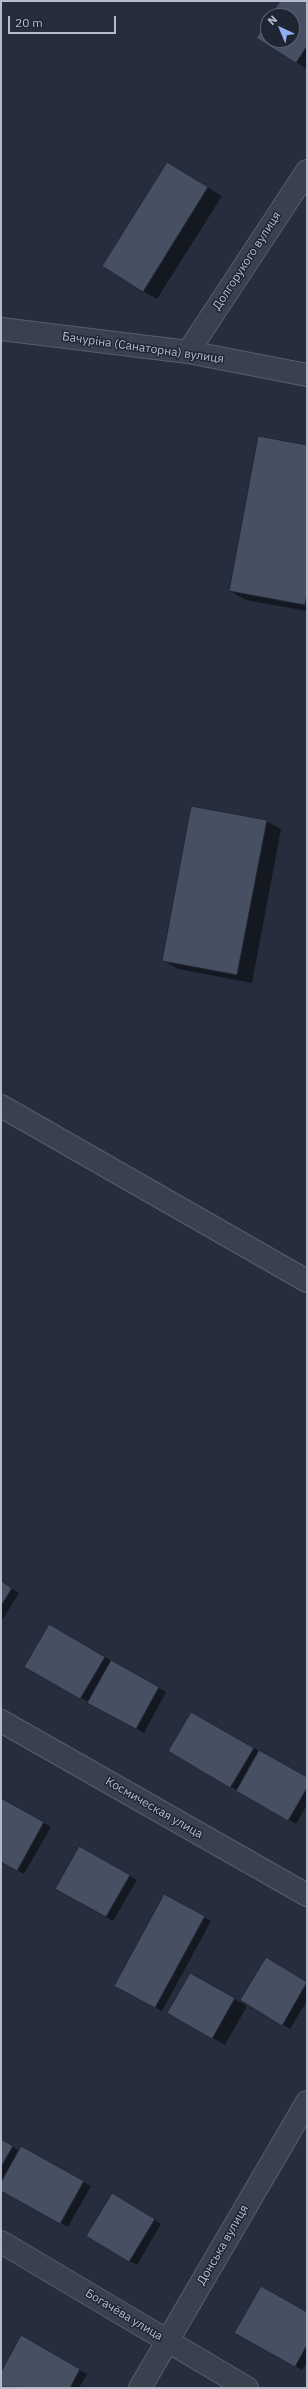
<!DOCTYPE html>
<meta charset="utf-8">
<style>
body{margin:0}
#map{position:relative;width:308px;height:2389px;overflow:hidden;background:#262e3e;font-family:"IBM Plex Sans",sans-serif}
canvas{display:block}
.frame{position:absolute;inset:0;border:2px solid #b6bcc9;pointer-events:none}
.north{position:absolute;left:260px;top:8px;width:40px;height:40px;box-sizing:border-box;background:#1f2533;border:1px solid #5b616f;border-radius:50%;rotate:316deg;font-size:11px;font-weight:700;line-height:16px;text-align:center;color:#b6bcc9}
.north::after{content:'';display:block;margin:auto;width:14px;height:18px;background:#91aef3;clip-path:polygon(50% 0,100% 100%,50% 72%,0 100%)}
.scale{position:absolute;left:8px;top:16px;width:108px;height:18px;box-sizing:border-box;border:2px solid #b6bcc9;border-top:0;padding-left:5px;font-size:12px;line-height:14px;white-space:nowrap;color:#b6bcc9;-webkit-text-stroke:3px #1f2533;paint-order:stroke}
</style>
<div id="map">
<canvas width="308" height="2389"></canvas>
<div class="frame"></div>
<div class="north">N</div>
<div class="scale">20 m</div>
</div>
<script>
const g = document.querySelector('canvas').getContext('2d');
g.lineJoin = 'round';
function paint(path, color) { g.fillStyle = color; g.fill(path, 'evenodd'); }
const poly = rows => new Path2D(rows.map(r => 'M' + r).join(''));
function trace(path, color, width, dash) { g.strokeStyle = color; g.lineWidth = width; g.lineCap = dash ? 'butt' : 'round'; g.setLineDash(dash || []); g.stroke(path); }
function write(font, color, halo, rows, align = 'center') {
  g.font = font + ' "IBM Plex Sans",sans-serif'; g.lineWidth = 3; g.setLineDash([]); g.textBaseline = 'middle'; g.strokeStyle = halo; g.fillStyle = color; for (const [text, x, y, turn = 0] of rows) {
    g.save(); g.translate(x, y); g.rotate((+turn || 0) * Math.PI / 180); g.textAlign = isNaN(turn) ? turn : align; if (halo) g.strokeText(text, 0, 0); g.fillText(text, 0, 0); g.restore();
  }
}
const shadow = poly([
 [281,1,307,1,307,69,258,38,268,22,268,40,292,40,292,16,272,16],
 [182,171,222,196,157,299,143,291],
 [307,446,307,611,246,600,230,591],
 [266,821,281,829,252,983,178,969,163,960],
 [1,1582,19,1593,1,1622],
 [49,1625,166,1692,144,1733,25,1666],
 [192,1713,307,1778,307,1805,296,1824,169,1751],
 [1,1799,51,1827,24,1874,1,1861],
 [79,1847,137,1880,113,1921,56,1889],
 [204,1917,211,1921,162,2011,122,1990],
 [266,1958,307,1983,307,2001,290,2029,241,2000],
 [191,1974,247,2006,225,2045,168,2013],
 [1,2141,20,2151,22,2147,91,2186,68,2227,1,2190],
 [113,2195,161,2224,137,2265,88,2236],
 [307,2313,307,2362,302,2370,236,2332],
 [22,2337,87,2374,79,2388,5,2388,1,2386,1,2374]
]);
const building = poly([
 [280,1,307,1,307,46,296,63,256,38,268,20,268,40,292,40,292,16,270,16,280,1],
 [167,162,208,187,143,292,102,266,167,162],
 [258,436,307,445,307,594,305,605,229,591,258,436],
 [191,806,267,820,237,975,162,961,191,806],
 [1,1581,12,1588,1,1606,1,1581],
 [49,1624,105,1657,80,1699,24,1667,49,1624],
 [111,1660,159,1687,136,1729,87,1703,111,1660],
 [191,1712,254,1748,230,1788,168,1751,191,1712],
 [259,1750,307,1777,307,1788,288,1821,236,1791,259,1750],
 [1,1798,44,1822,17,1871,1,1862,1,1798],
 [79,1846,130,1875,106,1917,55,1889,79,1846],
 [164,1894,205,1916,155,2008,114,1986,164,1894],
 [266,1957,307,1982,282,2026,240,2000,266,1957],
 [190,1973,235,1998,212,2039,167,2013,190,1973],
 [1,2139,13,2146,1,2167,1,2139],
 [21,2146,84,2181,60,2224,1,2191,1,2182,21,2146],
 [112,2193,155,2219,129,2262,86,2236,112,2193],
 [261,2286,307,2312,307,2345,295,2367,234,2333,261,2286],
 [21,2335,80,2369,70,2388,1,2387,1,2372,21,2335]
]);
const minor = poly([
 [1,329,188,352,307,375],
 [188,352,307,171],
 [1,1106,307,1281],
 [1,1721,307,1895],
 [1,2242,247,2388],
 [140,2388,307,2102]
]);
const streetNames = [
 ["Долгорукого вулиця",247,261,-57],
 ["Бачуріна (Санаторна) вулиця",143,348,8],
 ["Космическая улица",154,1808,30],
 ["Донська вулиця",223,2245,-60],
 ["Богачёва улица",124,2315,31]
];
paint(shadow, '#0007');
paint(building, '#475062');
trace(building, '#212735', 1);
trace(minor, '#585e6c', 24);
trace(minor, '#3a404e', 22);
write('12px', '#b6bcc9', '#1f2533', streetNames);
</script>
